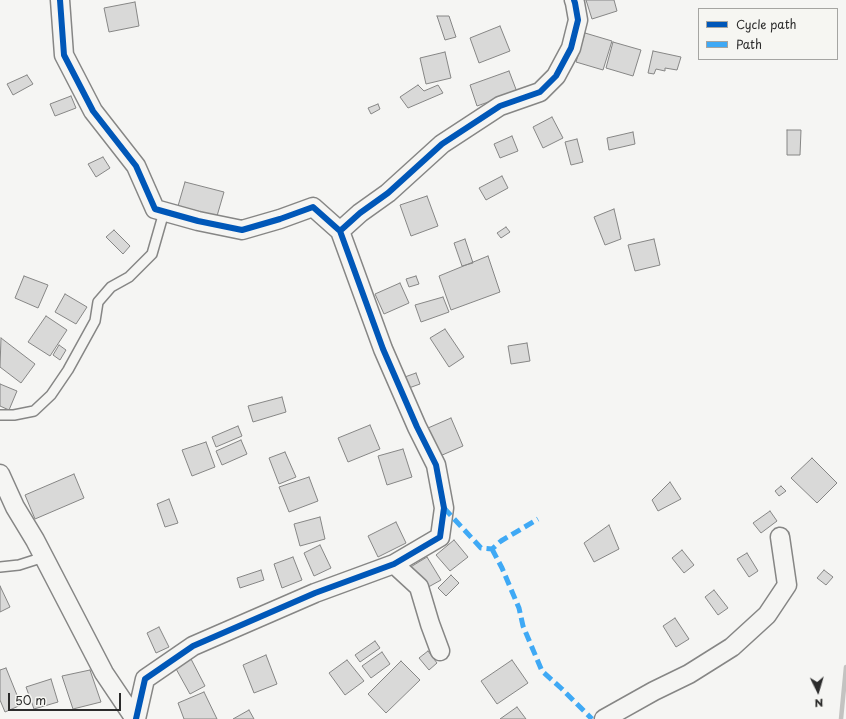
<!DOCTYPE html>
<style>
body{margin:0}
#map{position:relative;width:846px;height:719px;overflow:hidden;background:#f5f5f3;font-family:"Playpen Sans",sans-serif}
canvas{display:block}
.legend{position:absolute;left:698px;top:8px;width:140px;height:52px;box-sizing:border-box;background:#f6f6f2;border:1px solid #a5a5a2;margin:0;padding:5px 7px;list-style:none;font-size:12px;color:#2b2b2b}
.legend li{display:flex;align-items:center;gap:8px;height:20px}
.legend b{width:20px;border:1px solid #a5a5a2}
.north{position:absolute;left:798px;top:671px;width:40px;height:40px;-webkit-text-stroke:3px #f6f6f2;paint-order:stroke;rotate:175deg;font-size:11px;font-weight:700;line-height:16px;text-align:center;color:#2b2b2b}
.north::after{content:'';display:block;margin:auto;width:14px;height:18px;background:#2b2b2b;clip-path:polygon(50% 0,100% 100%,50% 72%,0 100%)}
.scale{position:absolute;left:8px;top:693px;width:113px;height:18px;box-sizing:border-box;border:2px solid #2b2b2b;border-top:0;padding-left:5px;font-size:12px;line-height:14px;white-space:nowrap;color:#2b2b2b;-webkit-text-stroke:3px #f6f6f2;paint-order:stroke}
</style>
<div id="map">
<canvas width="846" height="719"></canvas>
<ul class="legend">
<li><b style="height:5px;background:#0057b8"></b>Cycle path</li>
<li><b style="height:5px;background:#3fa9f5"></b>Path</li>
</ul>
<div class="north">N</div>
<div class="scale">50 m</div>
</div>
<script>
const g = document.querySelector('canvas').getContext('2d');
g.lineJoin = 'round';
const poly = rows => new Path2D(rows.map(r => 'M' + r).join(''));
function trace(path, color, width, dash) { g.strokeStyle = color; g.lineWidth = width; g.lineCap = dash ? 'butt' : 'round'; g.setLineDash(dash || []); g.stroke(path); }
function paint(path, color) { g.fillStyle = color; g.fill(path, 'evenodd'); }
const stream = poly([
 [841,719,846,667]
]);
const building = poly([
 [586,0,614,0,617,11,592,19,586,0],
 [135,2,139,26,109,32,104,8,135,2],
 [437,16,449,16,456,37,445,40,437,16],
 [500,26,510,51,479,63,470,38,500,26],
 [585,33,612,41,603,70,576,62,585,33],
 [613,42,641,50,633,76,606,68,613,42],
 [653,51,681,57,677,70,665,68,665,71,656,69,654,74,648,73,653,51],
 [445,52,451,78,426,84,420,58,445,52],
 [509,71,517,92,477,106,470,85,509,71],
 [27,75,33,84,13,95,7,84,27,75],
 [418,85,424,91,438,85,443,93,408,108,400,97,418,85],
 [71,96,76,108,55,116,50,104,71,96],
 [378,104,380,109,371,114,368,108,378,104],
 [552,117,563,138,543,148,533,127,552,117],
 [787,130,801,130,800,155,787,155,787,130],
 [633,132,635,144,609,150,607,138,633,132],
 [512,136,518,151,500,158,494,144,512,136],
 [577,139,583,162,571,165,565,142,577,139],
 [103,157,110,168,96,177,88,164,103,157],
 [502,176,508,188,486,200,479,188,502,176],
 [185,182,224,192,217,216,178,206,185,182],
 [427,196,438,226,411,236,400,205,427,196],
 [614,209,621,239,605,245,594,217,614,209],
 [506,227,510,232,501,238,497,233,506,227],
 [114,230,130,246,123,254,106,237,114,230],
 [465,239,473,263,462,266,454,243,465,239],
 [654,239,660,265,635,271,628,245,654,239],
 [488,256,500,292,451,310,439,276,488,256],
 [24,276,48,285,38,308,15,298,24,276],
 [416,276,419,284,409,287,406,279,416,276],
 [400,283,409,303,384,314,375,294,400,283],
 [65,294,87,307,76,324,55,312,65,294],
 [443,297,449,312,421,322,415,305,443,297],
 [46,316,67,330,50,356,28,342,46,316],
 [445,329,464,357,449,367,430,338,445,329],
 [1,338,35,364,21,383,0,367,1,338],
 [527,343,530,361,511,364,508,346,527,343],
 [59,345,66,350,60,360,53,355,59,345],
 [416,373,420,384,406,389,402,378,416,373],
 [0,384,17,391,9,410,0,406,0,384],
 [282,397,286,412,253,422,248,406,282,397],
 [451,418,463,446,440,456,428,428,451,418],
 [370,425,380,449,348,462,338,438,370,425],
 [238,426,242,436,216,447,212,437,238,426],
 [241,440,247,454,222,465,216,451,241,440],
 [206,442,215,467,192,476,182,450,206,442],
 [403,449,412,477,387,485,378,456,403,449],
 [285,452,296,477,279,484,269,458,285,452],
 [812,458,837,483,817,503,791,478,812,458],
 [74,474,84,498,35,519,25,495,74,474],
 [309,477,318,501,289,512,279,487,309,477],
 [670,482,681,499,658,511,652,500,670,482],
 [781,486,786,491,779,496,775,491,781,486],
 [169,499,178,523,165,527,157,504,169,499],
 [770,511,777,521,761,533,753,523,770,511],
 [320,517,325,539,300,546,294,524,320,517],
 [396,522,406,543,378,557,368,536,396,522],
 [609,525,619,549,594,562,584,543,609,525],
 [454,540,468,557,450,571,436,555,454,540],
 [320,545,331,568,314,576,304,553,320,545],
 [682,550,694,565,684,573,672,558,682,550],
 [747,553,758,571,749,577,737,559,747,553],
 [293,557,302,580,282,588,274,564,293,557],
 [427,557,441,580,423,590,409,568,427,557],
 [261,570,264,580,240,588,237,578,261,570],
 [824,570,833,577,826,585,817,578,824,570],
 [451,575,459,583,446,596,438,588,451,575],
 [0,586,10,607,0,612,0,586],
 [714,590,728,608,718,615,705,597,714,590],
 [675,618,689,639,676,647,663,626,675,618],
 [159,627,169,647,156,653,147,633,159,627],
 [375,641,380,648,360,662,355,655,375,641],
 [428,651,437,663,429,670,419,658,428,651],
 [382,652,390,664,371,678,362,666,382,652],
 [266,655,277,684,254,693,243,665,266,655],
 [191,659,205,686,190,694,175,667,191,659],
 [347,660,364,681,345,695,329,673,347,660],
 [512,660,528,683,497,704,481,681,512,660],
 [401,661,420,680,386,713,368,694,401,661],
 [6,668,21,705,5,712,0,700,0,670,6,668],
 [90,670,101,702,73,709,62,676,90,670],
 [51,679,58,702,34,709,26,687,51,679],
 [204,692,217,719,184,719,178,703,204,692],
 [517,707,526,719,500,719,517,707],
 [249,710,254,719,233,719,249,710]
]);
const service = poly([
 [0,415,14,415,34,411,51,395,68,370,95,321,98,302,111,287,129,277,152,254,164,212],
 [0,567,19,565,44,557]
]);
const minor = poly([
 [60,0,64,55,93,111,136,166,155,209,198,221,242,230,280,219,313,207,340,231,383,349,417,427,436,465,444,508,440,537,394,564,315,593,193,646,145,679,136,719],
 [340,231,360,213,388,193,442,144,500,106,540,92,556,76,571,48,578,20,575,3,574,0],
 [0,474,15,507,35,540,104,673,135,719],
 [394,564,419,587,430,624,440,651],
 [604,719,654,691,689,674,732,647,767,615,787,585,780,537]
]);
const quiet = poly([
 [444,508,481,548,492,549,501,541,538,519],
 [492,549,502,568,519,608,523,626,542,671,562,689,592,719]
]);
const cycleway = poly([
 [60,0,64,55,93,111,136,166,155,209,198,221,242,230,280,219,313,207,340,231,383,349,417,427,436,465,444,508,440,537,394,564,315,593,193,646,145,679,136,719],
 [340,231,360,213,388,193,442,144,500,106,540,92,556,76,571,48,578,20,575,3,574,0]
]);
trace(stream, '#c3c3c1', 4.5);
paint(building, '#d9d9d8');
trace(building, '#868685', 1);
trace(service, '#868685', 12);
trace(minor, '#868685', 21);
trace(service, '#f5f5f3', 9);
trace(minor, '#f5f5f3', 18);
trace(quiet, '#3fa9f5', 5, [10, 5]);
trace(cycleway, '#0057b8', 6);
</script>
